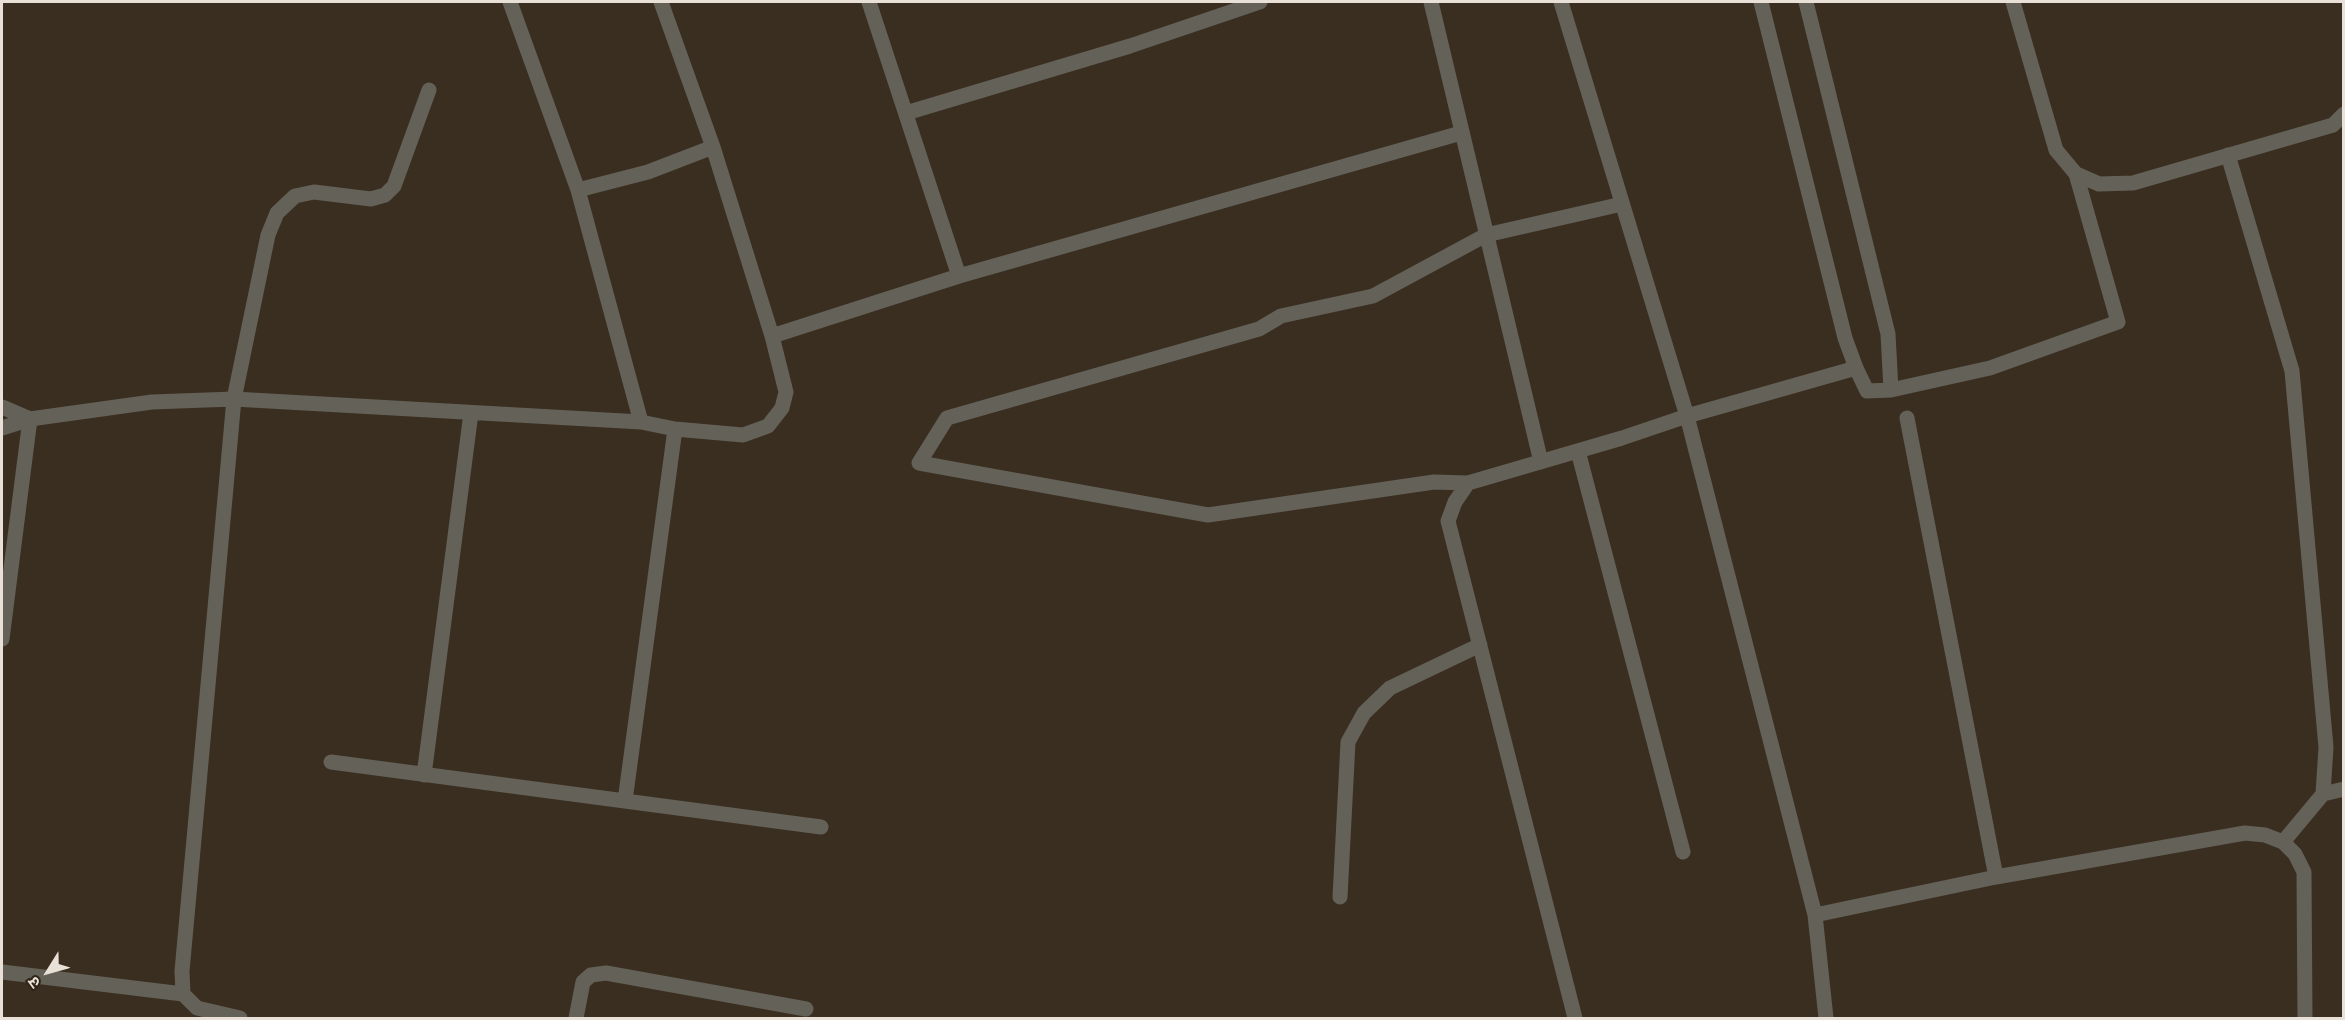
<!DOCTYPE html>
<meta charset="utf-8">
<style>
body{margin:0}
#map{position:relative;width:2345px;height:1020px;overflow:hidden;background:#3a2e20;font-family:"Golos Text","Noto Sans Devanagari",sans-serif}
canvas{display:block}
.frame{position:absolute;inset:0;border:3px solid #e9e1d8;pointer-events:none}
.north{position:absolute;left:18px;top:942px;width:60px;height:60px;-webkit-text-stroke:4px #2f2416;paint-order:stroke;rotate:233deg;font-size:16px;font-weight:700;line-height:24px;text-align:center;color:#e9e1d8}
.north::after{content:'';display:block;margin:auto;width:21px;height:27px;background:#e9e1d8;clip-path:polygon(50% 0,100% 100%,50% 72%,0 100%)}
</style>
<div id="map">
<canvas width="2345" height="1020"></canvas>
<div class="frame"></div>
<div class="north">उ</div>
</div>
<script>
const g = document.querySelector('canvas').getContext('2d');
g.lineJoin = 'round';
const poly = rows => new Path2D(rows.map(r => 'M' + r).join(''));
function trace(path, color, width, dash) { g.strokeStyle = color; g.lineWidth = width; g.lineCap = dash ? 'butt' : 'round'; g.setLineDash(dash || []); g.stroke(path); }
const minor = poly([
 [510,2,578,190,641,422],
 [869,2,959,276],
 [1431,2,1541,462],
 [1561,2,1687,416,1815,915,1826,1018],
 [1761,2,1845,338,1856,368,1867,391,1891,390,1888,334,1806,2],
 [2013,2,2056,150,2076,174,2099,184,2133,183,2333,125,2344,114],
 [906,113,1130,46,1260,2],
 [2228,155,2292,371,2326,747,2323,794,2283,842],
 [578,190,648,172,713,147],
 [772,336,959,276,1461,133],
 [1891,390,1990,368,2118,322,2076,174],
 [2,407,30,419,2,639],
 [1907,418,1996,877],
 [2,428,30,419,152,402,234,399,641,422,675,429,743,435,768,426,782,408,786,392,772,336,713,147,661,2],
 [1578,451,1683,852],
 [1468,483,1434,482,1208,515,919,463,947,418,1259,329,1281,316,1373,296,1486,235,1622,204],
 [331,762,821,827],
 [424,775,471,413],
 [2323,794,2344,789],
 [625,801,675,429],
 [1340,897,1348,742,1364,713,1390,688,1480,645],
 [1815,915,1996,877,2245,833,2265,835,2283,842,2295,854,2304,872,2305,1018],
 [2,972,183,994],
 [240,1018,197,1008,183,994,182,971,234,399,268,235,277,213,295,196,314,192,371,199,385,195,394,186,429,90],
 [576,1018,583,982,591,975,606,973,806,1009],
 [1575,1018,1448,521,1455,502,1468,483,1622,438,1687,416,1856,368]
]);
trace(minor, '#646159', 15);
</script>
